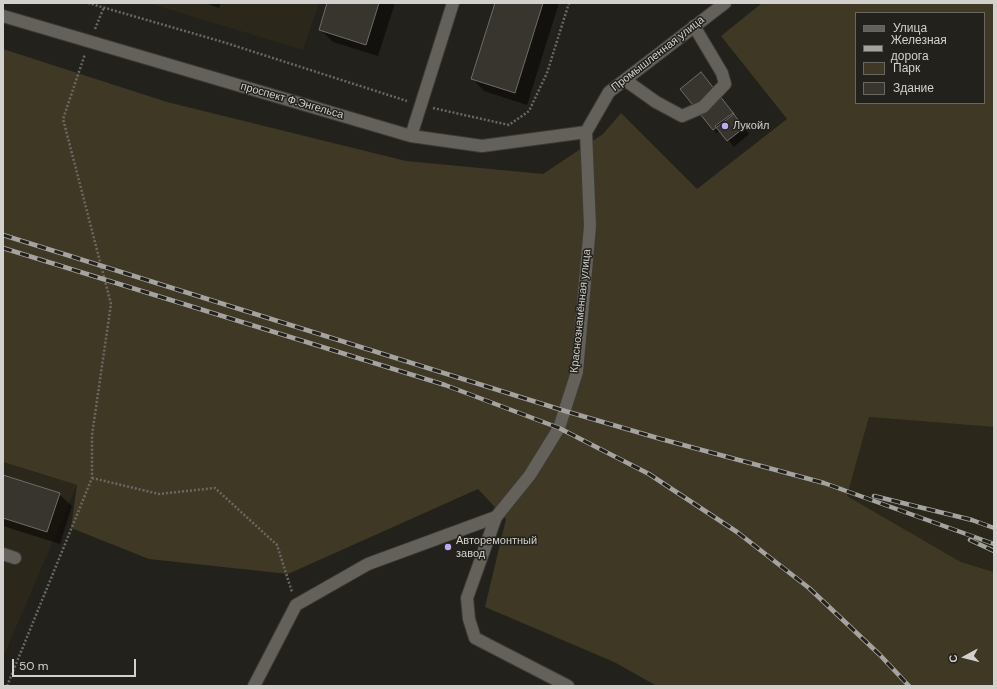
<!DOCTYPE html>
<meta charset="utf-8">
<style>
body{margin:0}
#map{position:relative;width:997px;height:689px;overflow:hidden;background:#23211b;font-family:"DM Sans",sans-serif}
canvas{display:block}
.frame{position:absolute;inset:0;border:4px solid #d3d1cd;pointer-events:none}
.legend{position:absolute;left:855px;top:12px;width:130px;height:92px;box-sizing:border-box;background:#23211b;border:1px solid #696762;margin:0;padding:5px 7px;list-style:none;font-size:12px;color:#d3d1cd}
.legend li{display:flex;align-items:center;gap:8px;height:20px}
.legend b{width:20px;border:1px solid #696762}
.north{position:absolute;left:945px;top:637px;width:40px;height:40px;-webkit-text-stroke:3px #23211b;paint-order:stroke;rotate:263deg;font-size:11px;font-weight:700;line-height:16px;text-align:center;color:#d3d1cd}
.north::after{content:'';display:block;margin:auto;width:14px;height:18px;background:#d3d1cd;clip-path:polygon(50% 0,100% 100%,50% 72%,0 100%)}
.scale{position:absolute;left:12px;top:659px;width:124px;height:18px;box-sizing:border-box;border:2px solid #d3d1cd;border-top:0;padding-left:5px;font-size:12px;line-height:14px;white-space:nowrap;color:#d3d1cd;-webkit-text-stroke:3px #23211b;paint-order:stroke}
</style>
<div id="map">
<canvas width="997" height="689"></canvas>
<div class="frame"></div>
<ul class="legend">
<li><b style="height:5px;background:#64615a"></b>Улица</li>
<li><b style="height:5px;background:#a5a39f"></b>Железная дорога</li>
<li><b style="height:11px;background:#3f3824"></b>Парк</li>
<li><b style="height:11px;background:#38352f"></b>Здание</li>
</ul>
<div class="north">С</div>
<div class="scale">50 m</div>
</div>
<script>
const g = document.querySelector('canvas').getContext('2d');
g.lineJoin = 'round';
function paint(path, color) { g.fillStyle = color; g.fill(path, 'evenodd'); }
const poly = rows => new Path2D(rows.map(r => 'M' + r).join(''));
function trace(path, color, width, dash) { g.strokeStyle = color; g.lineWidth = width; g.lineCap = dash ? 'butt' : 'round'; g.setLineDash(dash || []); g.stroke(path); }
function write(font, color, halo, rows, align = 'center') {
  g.font = font + ' "DM Sans",sans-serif'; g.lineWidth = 3; g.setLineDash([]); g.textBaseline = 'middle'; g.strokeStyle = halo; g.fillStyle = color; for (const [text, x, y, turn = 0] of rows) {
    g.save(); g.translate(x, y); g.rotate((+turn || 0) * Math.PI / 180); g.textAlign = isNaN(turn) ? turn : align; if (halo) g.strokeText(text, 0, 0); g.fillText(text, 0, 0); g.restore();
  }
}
const built = poly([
 [148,3,319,3,303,50],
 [869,417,994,427,994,572,961,562,847,496],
 [3,462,77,485,3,658]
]);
const green = poly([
 [762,3,994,3,994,427,869,417,847,496,961,562,994,572,994,686,657,686,614,662,485,607,506,519,478,489,288,574,149,559,71,528,77,485,3,462,3,49,167,102,406,161,543,174,603,134,621,113,697,189,787,119,721,36],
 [856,13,984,13,984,103,856,103]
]);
const shadow = poly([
 [205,3,221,3,219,8],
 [329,3,395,3,378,56,333,42,320,29],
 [496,3,559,3,527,105,484,91,472,78],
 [704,76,749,134,734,147,720,130,717,133,714,130,681,89],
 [3,476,59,494,72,506,60,544,3,526]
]);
const building = poly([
 [327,3,379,3,366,45,319,30,327,3],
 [495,3,543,3,515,93,471,79,495,3],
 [701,72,734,114,713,130,680,89,701,72],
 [733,113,744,128,727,141,715,126,733,113],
 [3,475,60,493,47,532,3,518,3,475]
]);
const path = poly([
 [88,3,223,42,407,101],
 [95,29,104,7],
 [433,108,509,125,529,111,547,73,569,3],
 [92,478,159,494,215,488,277,545,292,592],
 [7,686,92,478,92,435,111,304,63,119,85,54]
]);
const minor = poly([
 [3,16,411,136,482,146,586,132],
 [625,80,656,102,682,116,703,107,725,84,722,73,694,26],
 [586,132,609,92,725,3],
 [411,136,453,3],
 [496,517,467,598,469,619,475,638,568,686],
 [3,554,15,558],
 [254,686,296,605,368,564,496,517,530,475,559,428,577,372,590,226,586,132]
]);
const rail = poly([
 [3,235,565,411,661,439,824,483,994,544],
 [3,248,445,385,559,428,649,474,737,532,809,588,880,655,909,686],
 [874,496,972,520,994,528],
 [970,540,994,551]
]);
const markers = [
 [725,126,4,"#c0a8f3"],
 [448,547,4,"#c0a8f3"]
];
const streetNames = [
 ["Промышленная улица",658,54,-38],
 ["проспект Ф.Энгельса",292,101,16],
 ["Краснознамённая улица",581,311,-84]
];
const poiNames = [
 ["Лукойл",733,126],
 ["Авторемонтный",456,541],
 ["завод",456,554]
];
paint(built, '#2b271b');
paint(green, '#3f3824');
paint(shadow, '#0007');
paint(building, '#38352f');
trace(building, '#6e6c65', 1);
trace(minor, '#3d3b36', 14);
trace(path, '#6a6863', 2.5, [2, 2]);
trace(minor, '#64615a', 12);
trace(rail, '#a5a39f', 4.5);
trace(rail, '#23211b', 3, [9]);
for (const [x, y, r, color] of markers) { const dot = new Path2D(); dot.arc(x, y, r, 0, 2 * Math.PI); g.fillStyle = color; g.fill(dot); trace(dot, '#23211b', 1.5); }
write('11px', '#d3d1cd', '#23211b', streetNames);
write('11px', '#d3d1cd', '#23211b', poiNames, 'left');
</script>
